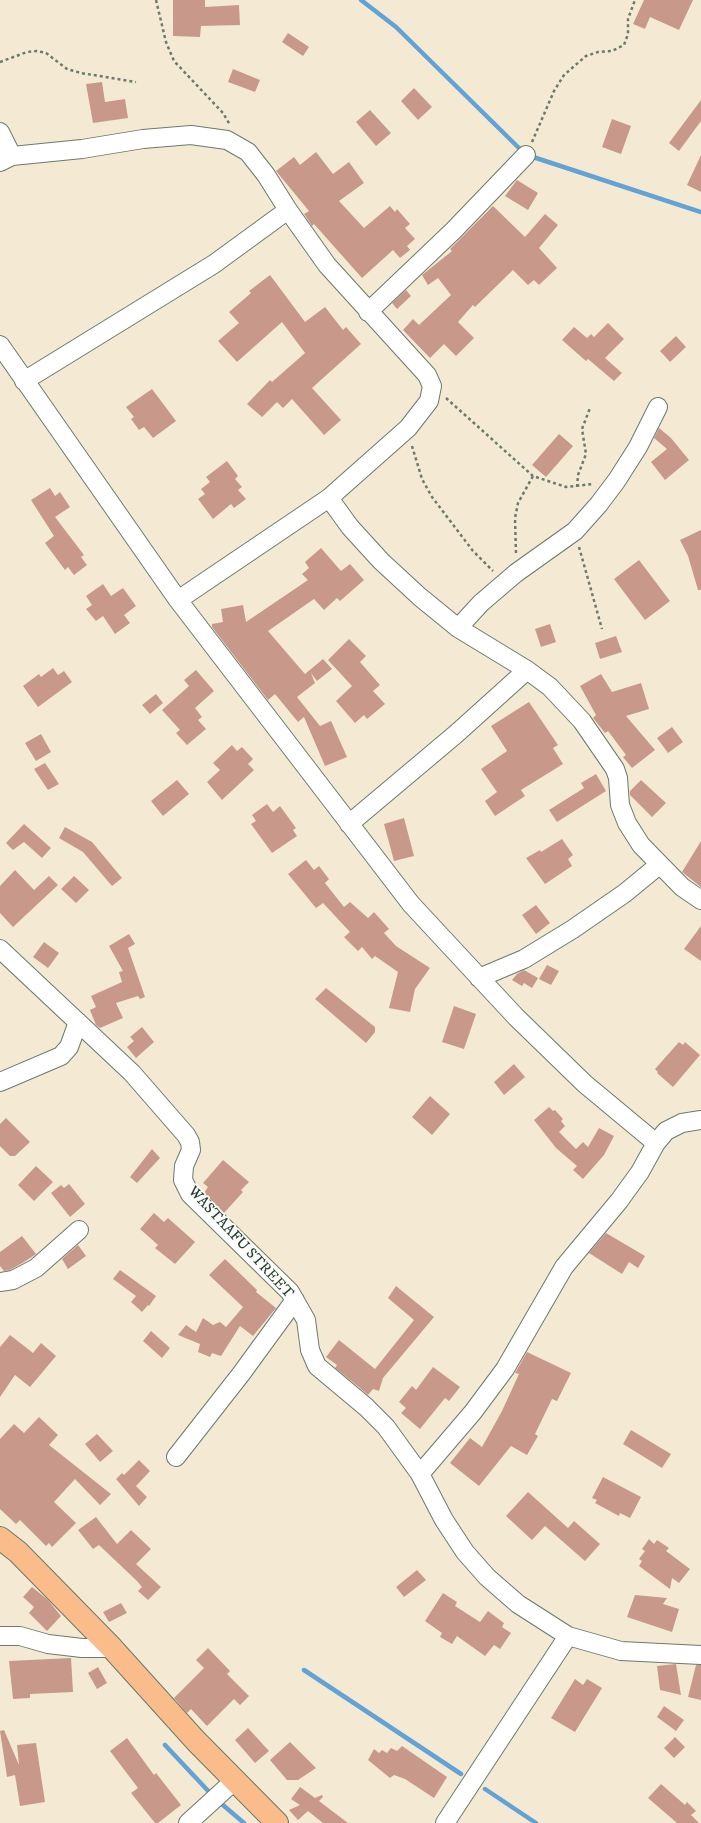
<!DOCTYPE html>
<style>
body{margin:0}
canvas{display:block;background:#f4ead4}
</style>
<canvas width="701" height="1823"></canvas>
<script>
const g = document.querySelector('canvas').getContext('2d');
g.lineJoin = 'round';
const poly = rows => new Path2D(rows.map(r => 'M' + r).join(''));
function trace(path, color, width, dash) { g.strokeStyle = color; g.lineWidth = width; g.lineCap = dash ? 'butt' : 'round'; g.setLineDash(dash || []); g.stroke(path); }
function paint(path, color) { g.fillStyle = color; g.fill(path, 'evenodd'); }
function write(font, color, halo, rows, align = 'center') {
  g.font = font + ' "IM FELL DW Pica",serif'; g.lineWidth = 3.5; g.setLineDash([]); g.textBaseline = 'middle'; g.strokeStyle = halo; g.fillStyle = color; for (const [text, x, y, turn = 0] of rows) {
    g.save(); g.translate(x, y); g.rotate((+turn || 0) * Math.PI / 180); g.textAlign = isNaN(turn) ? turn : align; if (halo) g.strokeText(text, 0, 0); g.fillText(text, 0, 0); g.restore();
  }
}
const stream = poly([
 [361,0,396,27,523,152],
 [530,156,701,212],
 [304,1670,461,1774],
 [165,1745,212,1795],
 [485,1789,536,1823],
 [217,1800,244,1823]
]);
const building = poly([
 [173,0,205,0,205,7,239,5,240,25,201,26,200,37,173,36],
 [644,0,693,0,679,30,650,17,645,29,633,24],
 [288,33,309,47,303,56,282,42],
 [233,69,260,80,255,92,228,82],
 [102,82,105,102,125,99,128,118,93,123,86,84],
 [414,88,432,107,418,120,401,101],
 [701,100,701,121,679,151,669,143],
 [370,110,391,133,376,146,356,122],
 [612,119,631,126,621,154,602,147],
 [316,152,333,174,349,162,364,183,339,201,364,228,390,206,395,212,397,209,410,224,405,228,415,239,407,246,410,250,400,258,393,250,362,278,314,224,312,226,304,214,309,211,276,171,294,157,300,165],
 [701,155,701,192,687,185],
 [517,180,538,193,528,210,505,196],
 [493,206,525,237,545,214,558,225,539,248,557,268,539,285,534,280,528,285,513,270,475,307,473,305,458,322,474,338,456,356,444,344,430,358,403,330,413,319,419,325,451,295,438,278,428,285,422,275,452,251,450,249],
 [270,275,305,322,325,307,343,330,346,327,361,344,312,388,341,420,324,435,292,399,283,408,277,402,262,417,247,404,270,380,272,382,305,353,282,322,237,362,218,341,239,323,229,312,251,293,249,291],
 [406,290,411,296,397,309,392,303],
 [608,323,624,339,605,358,622,373,614,381,588,359,586,361,562,340,574,327,587,338,591,334,594,337],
 [676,336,686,347,670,362,660,351],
 [152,389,176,421,153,438,144,427,139,430,131,419,134,417,126,407],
 [659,428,671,438,689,460,665,480,651,462,667,449,654,438],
 [559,434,573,446,546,477,532,465],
 [227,461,238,476,235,479,242,487,238,490,246,499,234,508,231,504,213,519,198,499,205,494,201,489,210,482,206,477],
 [50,488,55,496,60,492,70,507,55,517,84,555,81,557,87,565,74,575,68,567,65,570,45,543,54,536,31,500],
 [701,530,701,590,698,590,688,556,680,540],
 [321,548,341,571,350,564,364,580,340,601,337,598,324,610,314,599,268,631,305,674,323,659,332,669,317,681,311,673,315,683,297,697,320,726,331,721,347,757,325,766,304,717,298,722,275,694,268,700,212,627,212,624,223,622,221,609,243,605,246,622,308,580,302,574,309,568,305,562],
 [639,560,670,601,645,620,614,579],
 [103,584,111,596,123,588,136,606,124,615,130,623,115,634,103,616,96,621,86,609,92,605,86,596],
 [550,624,556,642,541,647,535,629],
 [616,636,622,652,600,659,595,643],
 [349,639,366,656,360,662,380,685,373,691,385,704,367,719,364,715,355,723,336,701,352,686,328,660],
 [53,668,58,675,64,671,72,682,38,707,23,686,39,674,41,677],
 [196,670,214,691,195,708,202,717,198,720,206,729,187,745,176,733,180,730,162,710,189,686,184,680],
 [601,674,612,692,641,683,649,709,626,716,655,750,632,768,623,757,626,755,608,731,605,733,593,718,596,715,580,686],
 [156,694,163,703,150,714,142,705],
 [529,702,558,745,553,748,563,764,521,790,525,796,495,816,485,801,497,792,481,769,507,751,491,726],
 [672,727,683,742,668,753,657,738],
 [41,734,51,752,36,761,25,743],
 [232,745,237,751,242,747,253,759,248,764,254,770,222,800,207,782,220,770,213,763],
 [45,763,59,784,48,790,34,769],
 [596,774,606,791,557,822,549,810,584,788,581,783],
 [177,780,189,794,163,816,151,801],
 [641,780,666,803,652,817,630,795,630,791],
 [267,804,273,812,280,806,296,828,293,830,297,836,272,853,251,824,256,821,252,815],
 [404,818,414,856,394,861,384,824],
 [24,824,51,848,42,858,24,842,13,850,6,843],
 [65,827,92,842,122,878,112,886,83,852,59,838],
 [562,839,573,855,568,859,572,866,545,884,526,858,540,850,541,852],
 [701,841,701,887,682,872],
 [306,860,314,870,319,866,329,879,325,883,344,907,350,902,368,918,374,912,389,929,384,933,396,946,430,968,415,989,410,1012,389,1008,398,972,375,956,372,959,362,947,358,951,344,937,350,932,323,903,316,908,288,874],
 [15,870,34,890,49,876,58,885,13,927,0,913,0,886],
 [74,876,89,890,76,903,61,889],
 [536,905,550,923,536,934,522,915],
 [701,926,701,961,684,949],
 [129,934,135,944,128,948,145,997,140,999,138,996,116,1003,123,1018,100,1028,96,1025,90,1010,96,1007,91,996,122,982,119,972,123,971,109,946],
 [44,942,59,953,48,968,33,957],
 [547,965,559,971,551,985,539,979],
 [524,970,538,978,532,988,524,983,522,986,512,980,517,974],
 [326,988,375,1027,375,1032,366,1043,315,999],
 [454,1006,476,1014,464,1049,442,1042],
 [142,1027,154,1042,136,1058,127,1047,134,1041,130,1037],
 [679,1042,683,1045,685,1042,700,1055,673,1087,657,1073,658,1072,655,1069],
 [514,1064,525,1077,504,1095,494,1082],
 [430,1096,450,1114,432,1135,412,1117],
 [549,1107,553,1111,555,1110,563,1119,561,1121,565,1126,559,1132,576,1149,583,1142,588,1147,599,1128,614,1136,604,1155,583,1179,573,1170,577,1166,556,1148,534,1120],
 [6,1118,30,1142,15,1156,10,1156,0,1146,0,1124],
 [152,1149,160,1158,137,1183,130,1177],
 [223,1160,249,1182,241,1190,243,1192,224,1213,204,1193,208,1187,203,1183],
 [36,1166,53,1182,34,1201,18,1185],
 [69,1184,85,1204,70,1217,51,1193,61,1185,64,1188],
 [154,1213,164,1222,168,1218,195,1242,175,1264,155,1248,158,1245,140,1229],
 [606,1233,645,1256,638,1268,629,1262,622,1274,589,1253],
 [22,1236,36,1254,24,1262,10,1270,4,1271,0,1266,0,1252],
 [78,1245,86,1256,68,1269,62,1259],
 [225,1259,257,1290,256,1292,276,1308,253,1336,240,1326,221,1356,212,1353,210,1357,198,1352,200,1344,178,1335,186,1325,196,1332,203,1318,213,1325,220,1322,226,1327,243,1307,209,1275],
 [120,1270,156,1296,149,1306,148,1305,142,1312,131,1302,136,1296,113,1279],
 [396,1286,434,1317,383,1378,379,1391,373,1389,368,1395,360,1388,362,1386,360,1388,335,1368,337,1365,326,1357,339,1340,375,1369,414,1320,388,1298],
 [151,1331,170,1348,162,1358,143,1341],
 [10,1335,33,1353,41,1343,56,1356,30,1387,15,1375,0,1397,0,1347],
 [527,1352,571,1373,557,1401,552,1399,535,1434,538,1436,527,1455,511,1446,479,1486,450,1463,470,1438,482,1447,502,1411,519,1374,515,1373],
 [433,1367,460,1387,449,1401,445,1398,420,1429,401,1413,406,1408,399,1402,412,1386,416,1390],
 [39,1417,58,1435,49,1445,111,1494,100,1505,75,1479,54,1502,76,1523,52,1547,49,1543,46,1546,20,1520,16,1524,0,1509,0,1439,14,1424,24,1433],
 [631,1430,671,1454,662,1468,623,1444],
 [97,1434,113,1451,100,1462,85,1444],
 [139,1460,150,1471,136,1486,147,1497,139,1506,116,1479,122,1473,124,1475],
 [603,1477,641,1497,630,1518,620,1513,619,1516,595,1503,597,1500,592,1498],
 [528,1492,568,1528,574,1521,600,1544,585,1561,545,1526,532,1540,506,1516],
 [96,1517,117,1544,131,1530,151,1549,136,1564,161,1587,148,1600,138,1591,142,1587,137,1581,99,1545,93,1549,78,1530],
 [649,1539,654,1544,657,1540,669,1548,666,1551,690,1569,679,1583,672,1578,670,1589,639,1566,642,1561,639,1559,645,1551,642,1549],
 [417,1570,426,1580,404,1597,396,1587],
 [32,1587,48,1600,61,1616,47,1631,29,1613,34,1607,23,1597],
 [443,1593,457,1602,455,1606,480,1622,488,1611,504,1623,502,1627,511,1633,500,1649,494,1645,485,1656,457,1636,452,1644,440,1637,442,1633,425,1621],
 [635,1595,667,1598,663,1604,679,1609,672,1632,627,1617],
 [121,1603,127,1613,109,1622,103,1612],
 [208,1648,230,1671,227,1674,249,1696,240,1705,234,1699,207,1726,191,1709,187,1713,174,1698,204,1668,196,1660],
 [71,1658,73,1692,30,1694,30,1698,13,1699,9,1661],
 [676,1664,681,1695,660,1690,657,1666],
 [696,1665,701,1665,701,1700,688,1697],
 [98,1667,107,1683,97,1689,88,1673],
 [575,1679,583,1685,587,1679,602,1688,575,1732,551,1718],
 [664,1706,684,1720,676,1731,657,1717],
 [248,1728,269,1751,255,1763,235,1740],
 [4,1730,19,1765,17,1745,36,1743,45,1802,20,1806,15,1775,7,1777,0,1731],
 [675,1737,685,1747,674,1758,664,1748],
 [127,1738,154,1775,156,1773,181,1805,158,1823,155,1823,131,1793,138,1788,110,1751],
 [290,1742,316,1768,298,1780,287,1780,270,1760],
 [402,1746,447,1777,434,1798,405,1779,394,1775,390,1778,368,1760,374,1749,379,1753,382,1750,387,1753,391,1748,397,1751],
 [661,1784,685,1805,687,1802,696,1811,691,1815,699,1823,677,1823,648,1798],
 [300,1787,315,1798,322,1795,323,1797,319,1801,348,1823,323,1823,308,1811,298,1820,289,1810,300,1805,291,1799]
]);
const path = poly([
 [156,0,166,42,174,61,223,113,230,125],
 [0,62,27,52,37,51,46,53,67,69,81,73,136,82],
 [532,142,554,91,564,75,586,56,598,52,612,51,624,45,628,34,628,19,635,0],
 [446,398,533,476,566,487,593,484],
 [412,446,422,479,432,497,473,551,493,571],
 [577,487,578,475,586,454,582,429,590,408],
 [579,547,602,629],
 [516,553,515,518,518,503,533,476]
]);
const minor = poly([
 [0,132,12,156],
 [0,162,12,156,82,149,143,139,191,135,227,140,248,152,266,175,288,210,327,265,427,375,432,386,429,401,408,428,329,498,178,600],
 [368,312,454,230,526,155],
 [0,345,178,600,411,904,516,1017,585,1084,656,1143],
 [24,381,214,264,288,210],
 [329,498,350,527,381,561,420,597,458,628,527,670,550,687,582,721,615,769,618,778,620,805,627,823,641,845,682,887,701,900],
 [458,628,481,603,516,573,575,531,599,504,617,480,638,447,658,407],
 [349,824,456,734,527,670],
 [0,949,132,1073,186,1135,190,1142,191,1150,184,1166,183,1180,190,1194,290,1292,306,1320,310,1350,317,1366,366,1407,386,1427,420,1474,444,1520,465,1552,487,1577,518,1604,568,1636,621,1651,701,1655],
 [479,978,524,959,573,929,625,893,659,865],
 [0,1082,61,1056,69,1047,78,1022],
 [0,1282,13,1280,36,1268,79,1230],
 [176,1457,241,1374,295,1300],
 [420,1474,473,1412,505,1369,564,1267,619,1201,640,1172,656,1143,666,1131,682,1123,701,1120],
 [0,1636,20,1636,48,1644,82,1648,112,1648],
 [188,1823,234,1781],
 [445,1823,568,1636]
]);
const major = poly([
 [0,1538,18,1552,68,1603,112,1648,196,1741,277,1823]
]);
const streetNames = [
 ["WASTAAFU STREET",240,1243,47]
];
trace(stream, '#63a2d5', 4.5);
paint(building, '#c8998a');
trace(minor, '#6a7a6c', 20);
trace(major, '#6a7a6c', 24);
trace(path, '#6a7a6c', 2.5, [3, 3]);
trace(minor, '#fff', 18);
trace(major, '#f9bc8a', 22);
write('15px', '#1f3d34', '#fdfcf7', streetNames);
</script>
